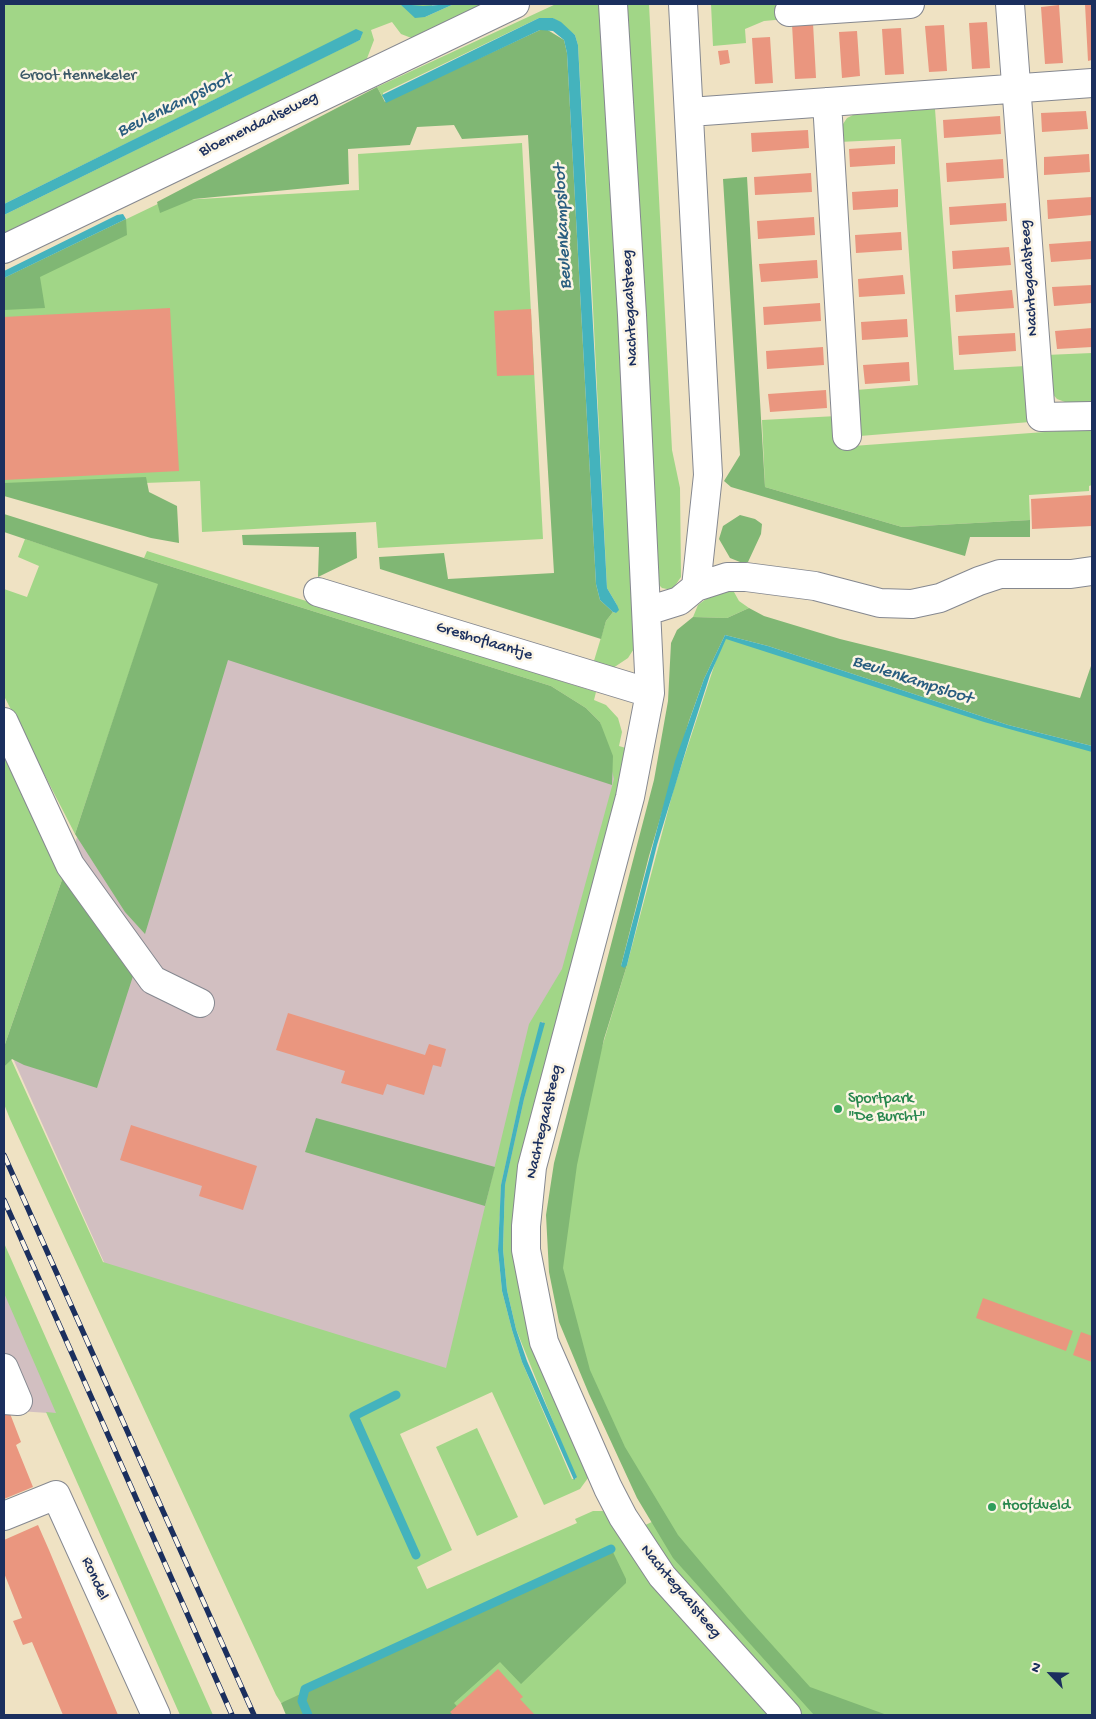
<!DOCTYPE html>
<style>
body{margin:0}
#map{position:relative;width:1096px;height:1719px;overflow:hidden;background:#efe2c3;font-family:"Gochi Hand",sans-serif}
canvas{display:block}
.frame{position:absolute;inset:0;border:5px solid #1b2f5e;pointer-events:none}
.north{position:absolute;left:1026px;top:1649px;width:50px;height:50px;-webkit-text-stroke:4px #fcf5e5;paint-order:stroke;rotate:294deg;font-size:14px;font-weight:700;line-height:20px;text-align:center;color:#1b2f5e}
.north::after{content:'';display:block;margin:auto;width:18px;height:22px;background:#1b2f5e;clip-path:polygon(50% 0,100% 100%,50% 72%,0 100%)}
</style>
<div id="map">
<canvas width="1096" height="1719"></canvas>
<div class="frame"></div>
<div class="north">N</div>
</div>
<script>
const g = document.querySelector('canvas').getContext('2d');
g.lineJoin = 'round';
function paint(path, color) { g.fillStyle = color; g.fill(path, 'evenodd'); }
const poly = rows => new Path2D(rows.map(r => 'M' + r).join(''));
function trace(path, color, width, dash) { g.strokeStyle = color; g.lineWidth = width; g.lineCap = dash ? 'butt' : 'round'; g.setLineDash(dash || []); g.stroke(path); }
function write(font, color, halo, rows, align = 'center') {
  g.font = font + ' "Gochi Hand",sans-serif'; g.lineWidth = 5; g.setLineDash([]); g.textBaseline = 'middle'; g.strokeStyle = halo; g.fillStyle = color; for (const [text, x, y, turn = 0] of rows) {
    g.save(); g.translate(x, y); g.rotate((+turn || 0) * Math.PI / 180); g.textAlign = isNaN(turn) ? turn : align; if (halo) g.strokeText(text, 0, 0); g.fillText(text, 0, 0); g.restore();
  }
}
const industrial = poly([
 [162,585,629,755,454,1379,107,1269,7,1045],
 [4,1274,63,1414,4,1410]
]);
const green = poly([
 [4,4,433,4,425,17,454,4,487,4,414,39,401,34,392,22,371,30,374,40,366,61,4,234,4,215,353,43,360,40,362,34,228,93,4,204],
 [556,4,600,4,603,20,637,644,628,658,613,668,593,664,606,621,613,612,616,613,617,605,607,588,591,268,578,45,575,35,553,18,539,18,383,93,383,98,377,87],
 [624,4,649,4,672,450,680,488,681,577,672,590,662,588,658,584],
 [711,4,784,4,786,19,764,21,745,29,746,43,713,46],
 [935,109,954,370,1026,366,1030,422,860,436,856,390,918,385,901,139,839,142,839,130,847,118,853,115],
 [522,143,543,539,378,548,376,522,202,532,200,481,4,488,4,278,164,201,359,190,358,154],
 [1092,353,1092,406,1065,402,1057,399,1050,391,1046,355],
 [837,416,839,447,1086,429,1092,431,1092,485,1089,486,1089,491,1029,495,1030,520,902,527,765,487,762,420],
 [25,539,159,583,75,834,4,696,4,589,27,597,39,566,18,557],
 [147,551,596,692,594,700,606,705,618,718,622,732,619,746,629,749,520,1175,588,1478,580,1489,544,1505,492,1392,400,1434,452,1550,417,1567,427,1589,577,1523,575,1519,593,1511,603,1511,610,1517,622,1536,656,1520,577,1357,555,1262,562,1178,627,965,674,788,722,642,728,637,1058,741,1092,749,1092,1715,290,1715,284,1702,281,1703,276,1695,10,1119,4,1104,4,1067,11,1059,103,1262,446,1368,529,1024,562,969,614,779,600,722,586,708,551,686,144,558],
 [542,1021,544,1024,524,1099,505,1185,503,1249,507,1290,516,1329,576,1479,572,1479,522,1362,512,1330,502,1291,498,1250,501,1185,520,1098],
 [727,591,734,592,739,601,749,608,727,618,693,617,698,605,706,599],
 [4,751,63,877,4,1047],
 [4,1243,90,1438,213,1715,180,1715,46,1412,56,1413,4,1293],
 [477,1428,518,1517,477,1536,436,1447]
]);
const forest = poly([
 [546,29,564,40,567,53,596,584,600,600,613,612,606,621,601,639,380,569,379,557,444,553,448,579,554,573,528,135,462,139,454,125,417,127,410,145,348,149,349,184,194,199,160,213,157,202,377,87,385,102,540,30],
 [747,177,765,487,902,527,1030,520,1030,537,970,537,965,556,731,487,724,481,740,455,723,179],
 [126,219,127,235,40,277,45,308,4,310,4,278],
 [146,477,149,492,177,506,179,543,151,538,4,496,4,483],
 [4,514,551,686,586,708,600,722,613,756,612,785,228,660,145,934,125,912,75,834,158,584,4,532],
 [740,515,755,519,762,524,761,534,748,562,740,562,730,558,719,539,723,526],
 [356,532,357,558,318,577,319,547,243,545,242,535],
 [749,608,764,616,840,639,1080,698,1092,663,1092,746,1008,725,768,646,725,635,704,679,689,721,649,856,621,966,627,965,604,1039,577,1165,563,1268,590,1370,625,1447,678,1535,747,1617,810,1687,887,1715,814,1715,673,1558,637,1498,589,1394,559,1322,549,1272,546,1215,554,1163,654,780,668,701,671,643,677,630,693,617,727,618],
 [63,877,134,973,97,1088,24,1065,12,1059,4,1067,4,1047],
 [316,1118,495,1167,485,1206,305,1152],
 [612,1550,626,1579,626,1583,521,1684,500,1662,454,1703,465,1715,286,1715,281,1703]
]);
const water = poly([
 [400,4,423,6,454,4,425,17,415,18],
 [539,18,553,18,561,22,575,35,578,45,607,588,617,605,619,610,616,613,613,612,600,600,596,584,567,53,564,40,553,31,540,30,386,103,382,95],
 [356,29,363,32,360,40,4,215,4,204],
 [123,214,126,219,4,278,4,271,117,215],
 [725,635,768,646,1008,725,1092,746,1092,752,984,722,726,639,710,675,690,737,657,845,627,965,624,968,621,966,675,761,704,679],
 [540,1022,545,1023,524,1099,505,1185,503,1249,507,1290,516,1329,527,1361,577,1477,574,1480,522,1362,512,1330,502,1291,498,1250,501,1185,520,1098]
]);
const stream = poly([
 [396,1395,354,1416,416,1555],
 [308,1715,302,1701,305,1689,611,1549]
]);
const building = poly([
 [1085,4,1092,4,1092,60,1088,61],
 [1059,5,1063,63,1045,64,1041,7],
 [987,22,990,68,972,69,969,23],
 [813,23,816,78,795,79,792,24],
 [944,25,947,71,929,72,925,26],
 [901,28,904,74,885,75,882,29],
 [857,31,860,76,842,78,839,32],
 [770,37,773,83,755,84,752,38],
 [728,50,730,63,720,65,718,51],
 [1086,111,1088,129,1042,132,1041,113],
 [1000,116,1001,134,944,138,943,120],
 [808,130,809,148,752,152,751,133],
 [895,146,895,164,850,167,849,149],
 [1089,154,1090,172,1044,175,1044,157],
 [1003,159,1004,178,947,182,946,163],
 [811,173,812,192,755,195,754,177],
 [898,189,898,207,853,210,852,192],
 [1092,197,1092,215,1048,219,1047,200],
 [1006,203,1007,221,950,225,949,207],
 [814,217,815,235,758,239,757,221],
 [901,232,902,250,856,253,855,235],
 [1092,241,1092,259,1051,262,1049,244],
 [1009,247,1011,265,953,269,952,251],
 [817,260,818,278,761,282,759,264],
 [903,275,905,294,859,297,858,279],
 [1092,285,1092,303,1054,306,1052,287],
 [1012,290,1014,308,956,312,955,295],
 [820,303,821,321,764,325,763,307],
 [170,308,179,471,4,480,4,317],
 [531,309,534,375,497,376,494,311],
 [907,319,908,337,862,340,861,322],
 [1092,328,1092,347,1057,349,1055,331],
 [1015,333,1016,351,959,355,958,336],
 [823,347,824,365,767,369,766,351],
 [909,362,910,381,865,384,863,365],
 [826,390,827,408,770,412,768,394],
 [1092,495,1092,526,1032,529,1031,499],
 [288,1013,425,1055,429,1044,446,1049,441,1067,433,1065,424,1095,387,1084,383,1095,341,1083,345,1071,276,1050],
 [131,1125,257,1166,243,1210,199,1196,202,1186,120,1160],
 [983,1298,1073,1331,1066,1351,976,1318],
 [1081,1332,1092,1336,1092,1362,1073,1355],
 [4,1411,9,1411,21,1442,16,1445,33,1487,4,1499],
 [38,1525,49,1550,118,1715,63,1715,32,1642,23,1645,13,1621,22,1618,4,1573,4,1540],
 [498,1669,523,1697,520,1699,535,1715,453,1715,450,1712]
]);
const minor = poly([
 [613,4,632,315,650,693,630,797,532,1167,526,1226,526,1250,544,1342,608,1488,623,1517,662,1576,787,1715],
 [683,4,708,475,696,587],
 [1010,4,1041,417,1092,416],
 [789,12,910,4],
 [827,102,847,436],
 [690,112,1092,83],
 [4,249,515,4],
 [318,592,650,693],
 [647,611,679,601,696,587,727,577,746,577,815,586,880,603,912,604,940,598,979,581,1000,574,1071,574,1092,571],
 [4,722,70,865,153,980,200,1003],
 [4,1368,18,1401,4,1400],
 [4,1516,56,1495,156,1715]
]);
const rail = poly([
 [4,1155,254,1715],
 [4,1200,232,1715]
]);
const markers = [
 [838,1109,5,"#2e9e5b"],
 [992,1507,5,"#2e9e5b"]
];
const parkNames = [
 ["Groot Hennekeler",78,77]
];
const streetNames = [
 ["Bloemendaalseweg",259,125,-26],
 ["Nachtegaalsteeg",1030,278,-94],
 ["Nachtegaalsteeg",631,308,-93],
 ["Greshoflaantje",484,642,17],
 ["Nachtegaalsteeg",545,1122,-77],
 ["Rondel",94,1579,66],
 ["Nachtegaalsteeg",680,1592,50]
];
const leisureNames = [
 ["Sportpark",848,1100],
 ["\"De Burcht\"",848,1118],
 ["Hoofdveld",1002,1507]
];
const waterNames = [
 ["Beulenkampsloot",175,106,-26],
 ["Beulenkampsloot",564,227,-93],
 ["Beulenkampsloot",912,681,18]
];
paint(industrial, '#d2bfc1');
paint(green, '#a1d687');
paint(forest, '#80b774');
paint(water, '#44b3bd');
trace(stream, '#44b3bd', 9);
paint(building, '#ea967f');
trace(minor, '#858890', 30);
trace(minor, '#fff', 28);
trace(rail, '#1b2f5e', 5.5);
trace(rail, '#fcf5e5', 4, [11]);
for (const [x, y, r, color] of markers) { const dot = new Path2D(); dot.arc(x, y, r, 0, 2 * Math.PI); g.fillStyle = color; g.fill(dot); trace(dot, '#fcf5e5', 2); }
write('16px', '#3c5968', '#fcf5e5', parkNames);
write('16px', '#1b2f5e', '#fcf5e5', streetNames);
write('16px', '#27864d', '#fcf5e5', leisureNames, 'left');
write('italic 18px', '#295d7f', '#fcf5e5', waterNames);
</script>
